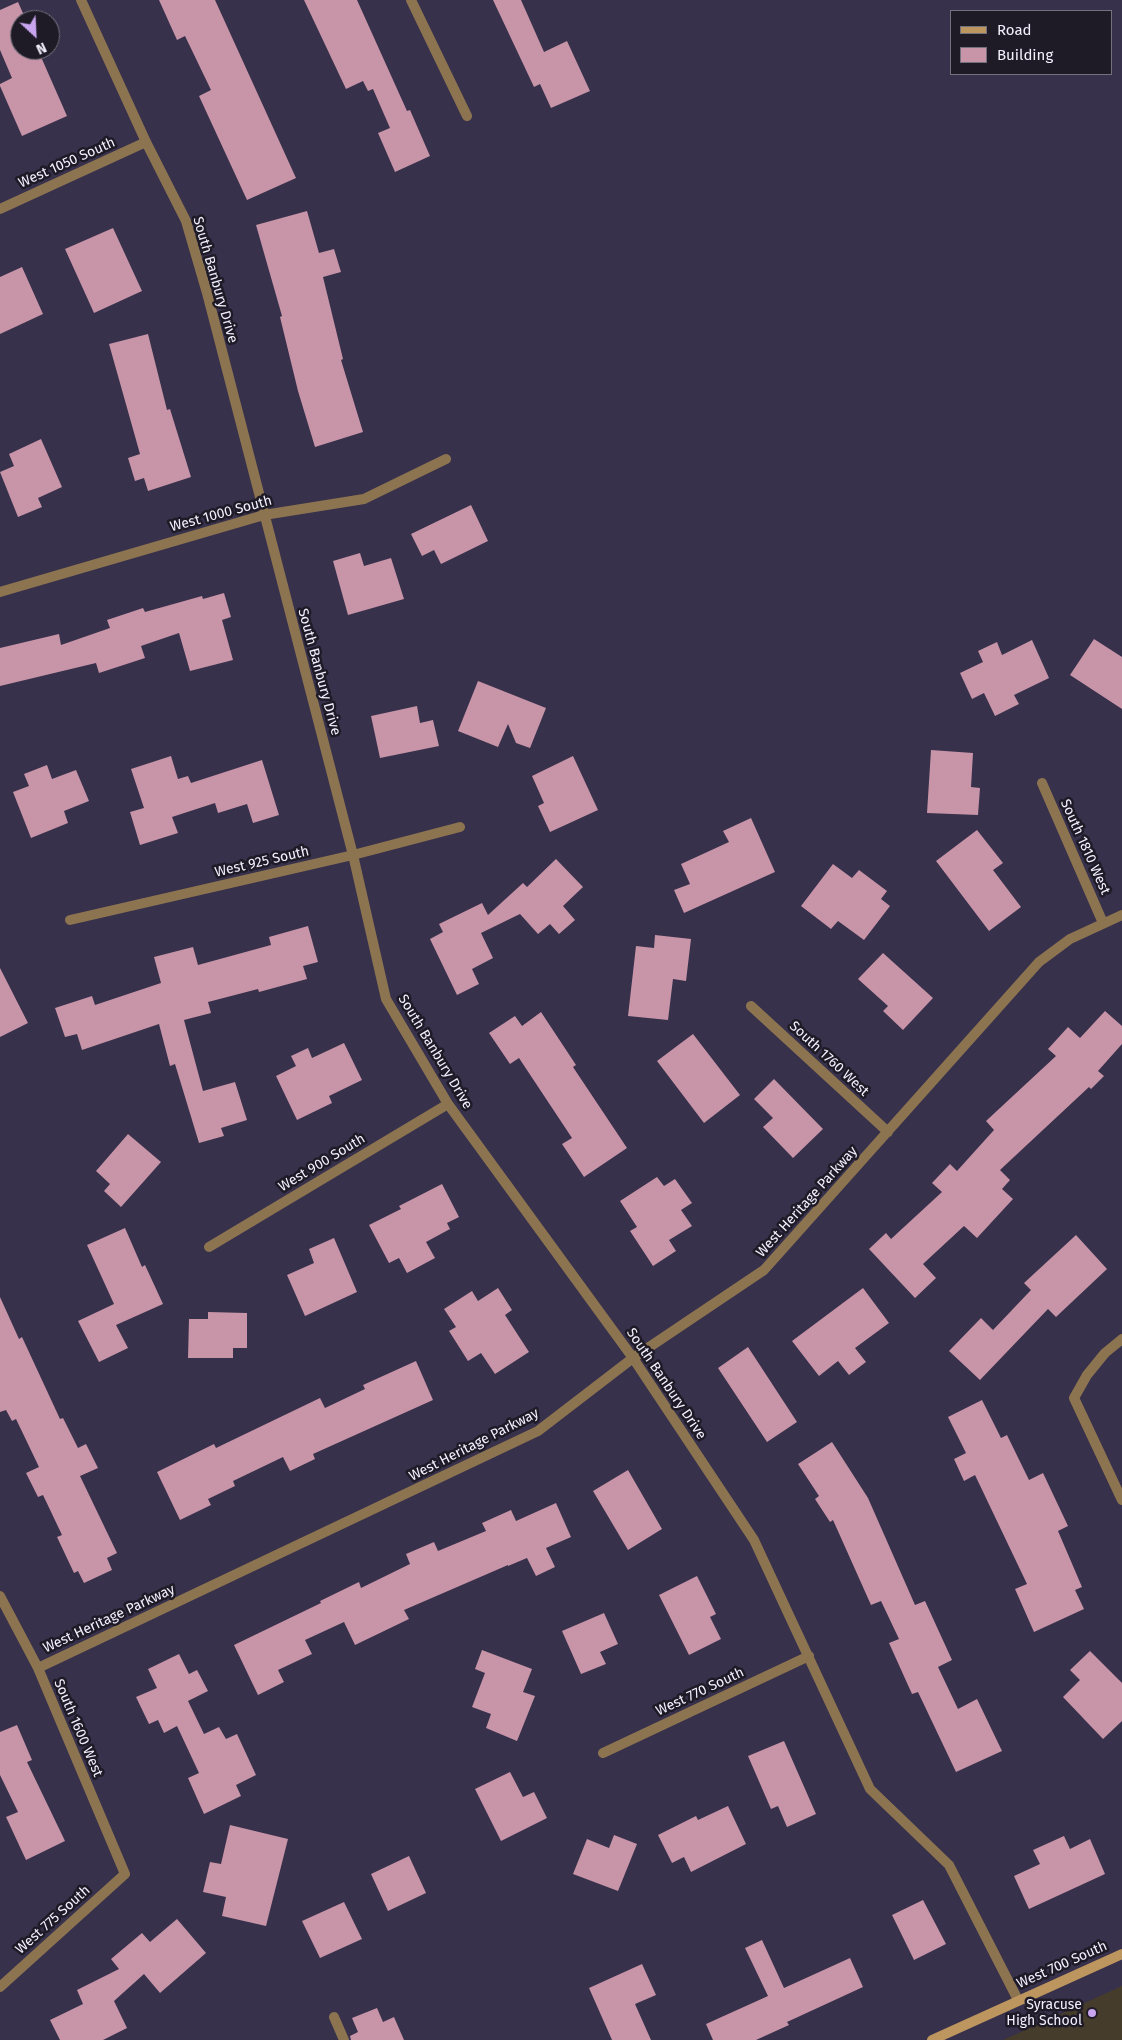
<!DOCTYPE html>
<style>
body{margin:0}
#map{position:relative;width:1122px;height:2040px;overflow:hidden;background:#37314b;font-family:"Fira Sans",sans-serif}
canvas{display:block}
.legend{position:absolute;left:950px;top:10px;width:162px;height:65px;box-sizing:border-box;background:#1e1b27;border:1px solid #73717d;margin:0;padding:6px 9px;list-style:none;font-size:15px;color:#f3f1fe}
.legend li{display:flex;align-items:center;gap:10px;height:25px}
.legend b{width:25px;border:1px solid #73717d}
.north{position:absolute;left:10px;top:10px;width:50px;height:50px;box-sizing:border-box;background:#1e1b27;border:1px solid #73717d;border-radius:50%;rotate:155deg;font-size:14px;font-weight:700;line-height:20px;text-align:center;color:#f3f1fe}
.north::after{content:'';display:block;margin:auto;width:18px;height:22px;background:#c8a5ee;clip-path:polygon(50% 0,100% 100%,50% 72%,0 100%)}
</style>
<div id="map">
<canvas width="1122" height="2040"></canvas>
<ul class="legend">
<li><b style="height:6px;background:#bd955e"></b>Road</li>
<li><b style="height:14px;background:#c894a8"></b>Building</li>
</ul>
<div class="north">N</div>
</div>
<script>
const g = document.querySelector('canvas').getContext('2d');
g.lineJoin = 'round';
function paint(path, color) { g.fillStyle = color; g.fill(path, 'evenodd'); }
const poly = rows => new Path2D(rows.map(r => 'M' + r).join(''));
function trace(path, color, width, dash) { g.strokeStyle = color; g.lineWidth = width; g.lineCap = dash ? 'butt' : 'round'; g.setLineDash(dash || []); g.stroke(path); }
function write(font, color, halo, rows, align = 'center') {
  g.font = font + ' "Fira Sans",sans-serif'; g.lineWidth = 5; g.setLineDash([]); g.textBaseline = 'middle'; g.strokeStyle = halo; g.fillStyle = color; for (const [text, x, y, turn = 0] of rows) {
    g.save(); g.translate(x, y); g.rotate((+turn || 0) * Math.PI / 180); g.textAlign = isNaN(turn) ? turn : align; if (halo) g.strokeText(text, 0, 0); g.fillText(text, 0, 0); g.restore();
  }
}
const education = poly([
 [1122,1986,1122,2040,1003,2040]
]);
const building = poly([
 [159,0,215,0,296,178,247,200,199,96,211,90,185,36,177,40],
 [304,0,357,0,407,111,410,110,430,156,395,172,378,133,390,128,373,89,368,91,363,81,346,89],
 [493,0,521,0,544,52,567,41,590,91,551,108,540,84,534,87],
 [18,2,26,20,20,20,20,50,38,50,67,116,22,136,0,86,0,84,12,78,0,50,0,10],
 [307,211,319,253,334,249,341,272,323,277,343,359,341,360,363,432,315,447,298,391,280,317,282,316,256,225],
 [113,228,142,291,94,313,65,249],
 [22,267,43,314,0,334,0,277],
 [148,334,167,410,170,409,191,477,148,491,144,478,135,481,128,458,140,454,109,344],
 [41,439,62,487,38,498,42,507,18,517,0,472,14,466,9,454],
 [471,505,488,541,441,564,434,550,422,556,411,534],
 [360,553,364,566,391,558,404,599,348,615,333,561],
 [224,593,231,617,222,620,233,660,190,671,179,633,141,646,145,658,99,673,96,663,0,686,0,648,59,634,61,645,110,628,107,620,143,608,145,612,202,596,203,599],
 [1094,639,1122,657,1122,709,1070,675],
 [1032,640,1049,678,1014,695,1019,704,995,716,984,693,972,699,960,673,983,662,978,651,997,642,1002,655],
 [478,681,546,708,530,748,516,743,508,724,498,747,458,731],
 [417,706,420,723,433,720,439,746,380,758,371,716],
 [931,750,973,753,971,787,980,788,978,815,927,813],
 [171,756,178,779,188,776,191,783,262,760,279,815,253,823,247,804,218,813,215,803,172,817,178,833,140,845,130,812,144,808,131,769],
 [573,756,598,810,550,832,538,806,544,803,532,776],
 [47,765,52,779,76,770,89,801,64,811,68,823,31,838,13,792,29,786,24,774],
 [751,818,775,872,684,913,674,890,690,884,681,864,729,842,723,831],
 [977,830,1003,863,993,870,1021,907,989,931,936,861],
 [556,859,583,887,563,906,575,920,559,934,550,924,538,934,520,914,481,933,493,958,472,969,479,984,457,995,430,939,443,932,439,924,482,903,488,915,523,883,527,887],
 [833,864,852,878,859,870,887,891,881,899,890,906,864,940,838,921,831,929,801,906],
 [308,926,318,962,303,966,307,979,259,992,258,989,208,1002,211,1013,184,1020,203,1091,235,1082,247,1120,221,1128,224,1136,199,1143,175,1064,170,1066,159,1024,82,1050,77,1034,65,1037,55,1008,92,996,95,1005,161,983,154,957,193,947,198,965,271,945,269,937],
 [655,935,691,939,686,981,673,979,668,1020,628,1016,636,946,654,948],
 [883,953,933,998,903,1030,883,1011,888,1006,858,979],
 [0,968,28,1023,0,1037],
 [1105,1011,1122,1026,1122,1044,1098,1071,1104,1076,1091,1089,1089,1087,1000,1170,1010,1180,1002,1189,1013,1199,977,1238,964,1226,923,1264,936,1278,915,1298,869,1249,886,1233,891,1239,942,1192,932,1183,950,1164,957,1171,994,1130,986,1121,1056,1056,1048,1049,1068,1027,1080,1038],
 [541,1012,576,1065,573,1067,627,1148,584,1177,562,1144,572,1138,519,1058,510,1064,489,1033,515,1016,522,1026],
 [693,1034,740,1095,704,1123,657,1061],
 [344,1043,362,1080,329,1096,332,1103,297,1120,276,1076,296,1066,291,1056,308,1048,312,1058],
 [774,1079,823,1129,793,1158,763,1127,773,1118,754,1099],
 [128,1134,161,1162,121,1207,104,1191,110,1184,96,1171],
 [657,1177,664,1186,675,1179,692,1203,681,1210,692,1226,669,1240,676,1251,653,1266,630,1231,637,1227,620,1201],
 [442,1184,459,1217,447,1223,450,1229,426,1242,435,1258,407,1273,399,1258,389,1263,369,1225,401,1209,399,1206],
 [125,1228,142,1267,145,1265,163,1304,116,1325,128,1348,99,1362,78,1321,114,1304,87,1245],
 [1076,1235,1107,1269,1056,1317,1048,1309,980,1380,949,1351,981,1318,993,1330,1031,1290,1024,1283],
 [334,1238,357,1292,305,1316,287,1275,314,1263,309,1249],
 [498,1288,512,1310,505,1315,529,1352,495,1374,481,1353,468,1361,449,1331,456,1327,444,1309,472,1291,478,1301],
 [863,1288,889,1323,855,1348,866,1362,849,1375,838,1361,819,1376,792,1341],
 [0,1297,19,1339,22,1337,60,1419,63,1418,78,1448,86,1444,98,1468,80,1476,117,1553,107,1558,112,1570,84,1583,78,1571,74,1573,57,1537,62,1535,43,1495,38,1497,26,1473,39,1467,16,1419,12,1421,6,1410,0,1412],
 [208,1312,247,1313,247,1348,233,1348,233,1358,188,1358,189,1319,208,1319],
 [748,1347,797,1422,767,1442,718,1368],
 [416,1361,433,1400,313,1454,315,1459,290,1471,283,1457,233,1481,235,1486,208,1499,211,1505,180,1520,157,1472,214,1444,216,1448,320,1398,325,1408,365,1389,363,1385],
 [982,1400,1001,1438,1007,1435,1029,1480,1043,1473,1068,1526,1058,1531,1082,1587,1075,1590,1084,1609,1034,1632,1015,1589,1027,1584,975,1475,964,1481,954,1459,966,1453,948,1417],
 [832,1442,868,1498,915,1605,925,1601,952,1660,938,1667,958,1709,977,1699,1002,1751,956,1772,918,1692,912,1694,889,1643,899,1639,881,1601,871,1605,833,1520,830,1522,815,1499,819,1496,798,1464],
 [628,1470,662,1529,628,1550,593,1491],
 [556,1503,571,1537,546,1548,555,1567,536,1576,527,1558,508,1566,508,1565,404,1610,409,1619,355,1645,344,1622,305,1640,312,1654,278,1670,284,1682,258,1695,234,1645,321,1603,320,1601,359,1582,361,1588,410,1564,406,1554,434,1542,438,1551,486,1531,482,1523,511,1510,516,1521],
 [697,1576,716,1614,710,1617,721,1639,689,1655,659,1595],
 [604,1613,618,1644,600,1652,606,1664,581,1674,562,1631],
 [482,1650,532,1669,523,1692,535,1696,517,1741,486,1728,491,1714,472,1707,485,1673,475,1669],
 [1090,1651,1122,1683,1122,1721,1103,1739,1063,1697,1080,1680,1070,1670],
 [179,1654,189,1674,197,1670,208,1691,188,1701,204,1734,219,1727,226,1739,237,1734,256,1775,236,1785,241,1796,204,1814,188,1778,199,1773,177,1726,164,1733,158,1720,149,1724,136,1697,157,1688,148,1669],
 [17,1725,32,1760,27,1762,65,1841,26,1860,6,1817,18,1812,0,1775,0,1732],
 [784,1741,816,1814,787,1827,778,1806,771,1809,748,1756],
 [510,1772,523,1797,534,1792,547,1818,501,1841,475,1789],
 [728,1806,746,1844,691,1872,684,1857,672,1863,658,1835,696,1816,698,1820],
 [230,1825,288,1839,266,1926,222,1916,226,1897,203,1892,210,1862,221,1864],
 [614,1835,637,1844,618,1891,573,1874,587,1839,609,1848],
 [1064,1836,1070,1849,1090,1839,1105,1874,1029,1909,1014,1876,1040,1864,1033,1850],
 [409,1856,426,1893,388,1911,371,1874],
 [923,1900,946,1944,914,1960,892,1915],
 [344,1902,362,1939,320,1958,302,1921],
 [177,1919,206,1953,160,1993,144,1974,114,2001,127,2028,103,2040,60,2040,50,2020,83,2004,77,1990,119,1969,111,1959,142,1933,150,1942],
 [762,1940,784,1988,850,1958,863,1987,787,2022,789,2025,756,2040,713,2040,706,2024,768,1996,745,1948],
 [642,1964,656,1995,635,2004,651,2040,612,2040,589,1988],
 [377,2008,383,2022,394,2017,404,2040,351,2040,350,2036,358,2032,352,2018]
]);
const lane = poly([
 [334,2017,344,2040]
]);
const street = poly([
 [81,0,146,142,186,221,207,293,353,855,386,999,448,1104,633,1358,754,1540,870,1789,949,1865,1018,2000],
 [411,0,467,116],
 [0,209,146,142],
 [0,592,264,515,364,499,446,459],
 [1042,783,1103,923],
 [70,920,353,855,460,827],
 [751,1006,888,1132],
 [209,1247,448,1104],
 [1122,1339,1105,1353,1087,1375,1074,1398,1122,1500],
 [0,1596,38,1668,125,1874,0,1987],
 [38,1668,538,1431,633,1358,764,1270,1039,962,1070,939,1122,915],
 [603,1753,809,1656]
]);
const secondary = poly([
 [932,2040,1122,1954]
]);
const markers = [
 [1092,2013,5,"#c8a5ee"]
];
const streetNames = [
 ["West 1050 South",67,163,-24],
 ["South Banbury Drive",215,280,74],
 ["West 1000 South",221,514,-15],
 ["South Banbury Drive",319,672,75],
 ["South 1810 West",1085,847,66],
 ["West 925 South",262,862,-13],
 ["South Banbury Drive",435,1052,59],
 ["South 1760 West",829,1059,43],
 ["West 900 South",322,1163,-31],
 ["West Heritage Parkway",807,1202,-48],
 ["South Banbury Drive",666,1384,56],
 ["West Heritage Parkway",474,1445,-27],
 ["West Heritage Parkway",109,1619,-25],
 ["West 770 South",700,1692,-25],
 ["South 1600 West",78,1728,67],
 ["West 775 South",53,1920,-42],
 ["West 700 South",1062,1965,-24]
];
const poiNames = [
 ["Syracuse",1082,2005],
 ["High School",1082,2021]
];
paint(education, '#463c2b');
paint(building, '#c894a8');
trace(lane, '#8d7451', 10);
trace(street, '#8d7451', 10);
trace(secondary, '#bd955e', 10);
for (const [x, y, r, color] of markers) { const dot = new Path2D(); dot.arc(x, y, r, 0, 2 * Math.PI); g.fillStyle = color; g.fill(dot); trace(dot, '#1e1b27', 2); }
write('14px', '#f3f1fe', '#1e1b27', streetNames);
write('14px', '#f3f1fe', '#1e1b27', poiNames, 'right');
</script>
